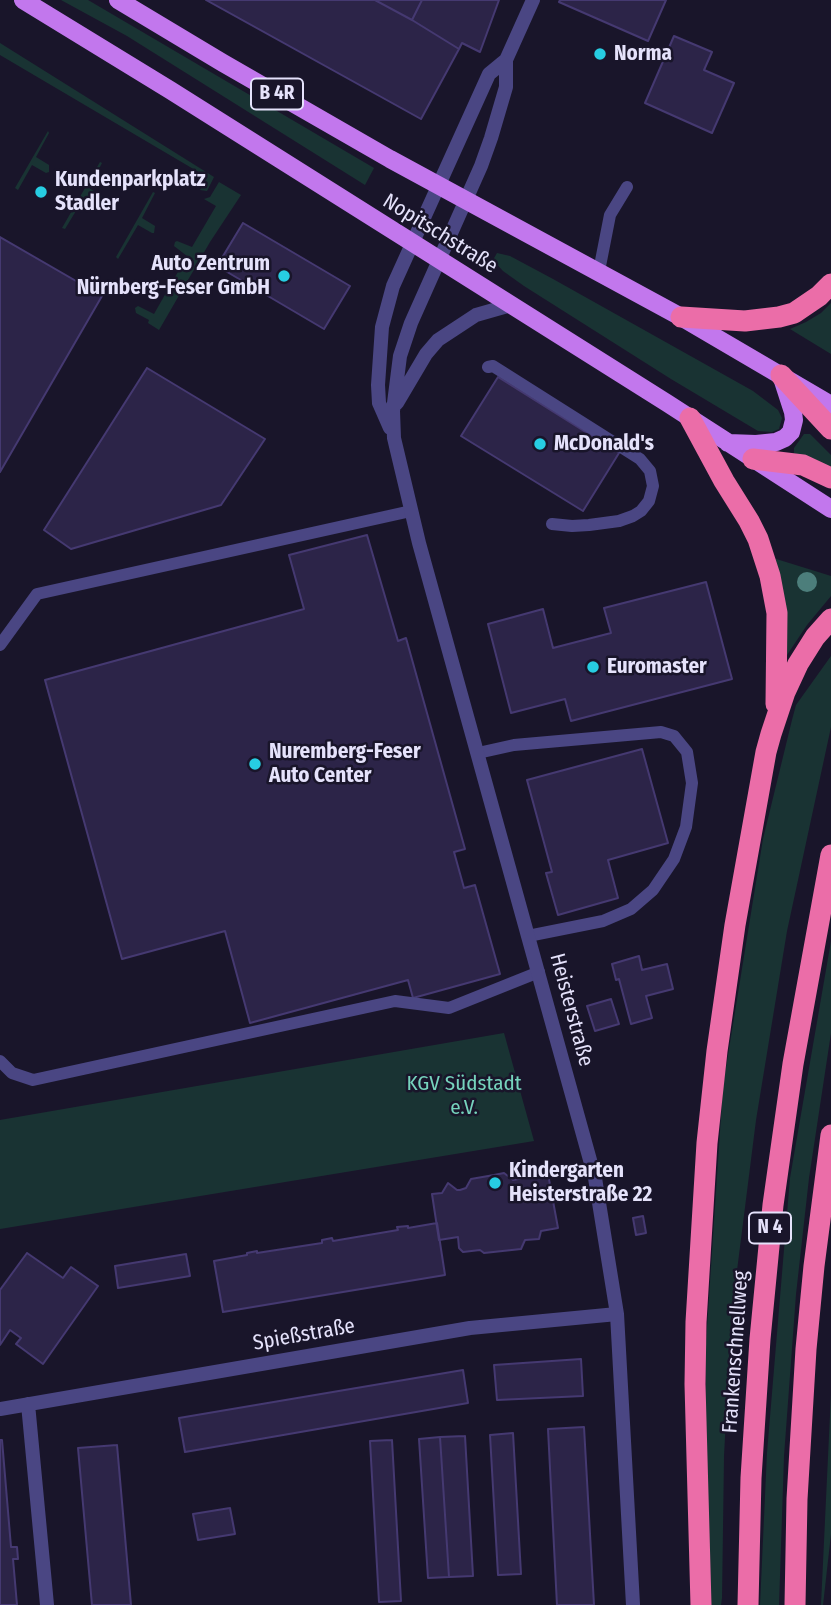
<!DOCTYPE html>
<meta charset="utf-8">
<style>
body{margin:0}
canvas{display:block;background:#19152a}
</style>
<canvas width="831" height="1605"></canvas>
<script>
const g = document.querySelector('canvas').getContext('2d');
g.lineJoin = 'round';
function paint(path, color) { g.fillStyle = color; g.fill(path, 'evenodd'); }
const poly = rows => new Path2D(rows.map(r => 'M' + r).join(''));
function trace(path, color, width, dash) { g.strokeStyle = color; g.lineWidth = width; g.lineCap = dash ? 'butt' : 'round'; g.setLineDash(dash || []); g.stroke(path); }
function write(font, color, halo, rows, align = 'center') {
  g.font = font + ' "Fira Sans Condensed",sans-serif'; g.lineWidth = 5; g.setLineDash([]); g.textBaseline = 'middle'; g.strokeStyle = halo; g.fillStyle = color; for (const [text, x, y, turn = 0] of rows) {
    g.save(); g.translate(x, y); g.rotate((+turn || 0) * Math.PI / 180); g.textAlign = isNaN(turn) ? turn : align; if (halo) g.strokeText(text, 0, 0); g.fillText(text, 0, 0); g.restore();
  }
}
const green = poly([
 [61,0,88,0,374,168,365,185,127,36],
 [0,43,214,177,207,191,200,190,207,177,0,55],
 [48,131,49,133,36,157,49,165,49,172,46,173,32,165,18,190,15,188],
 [100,162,102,163,89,188,102,196,101,203,99,203,85,196,65,229,62,228],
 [219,182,241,195,210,242,159,330,148,323,149,320,136,313,135,308,138,306,154,314,187,256,174,246,175,242,177,241,192,247,216,206,204,199,210,197],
 [153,192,155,193,142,218,155,226,154,233,152,233,138,225,118,259,116,257],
 [497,253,510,256,553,279,753,391,778,410,782,418,779,429,772,432,758,431,671,379,524,286,503,271,493,260],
 [831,303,831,354,790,329,806,322,821,313],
 [804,434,810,434,831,455,831,469,794,453,794,448],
 [773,558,831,576,831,596,807,625,785,658,787,636,786,618],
 [831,656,831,727,787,931,756,1120,731,1318,724,1456,722,1598,721,1605,711,1605,706,1428,706,1343,723,1086,763,839,792,720,796,705],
 [831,941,831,1033,809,1178,796,1294,784,1456,779,1605,760,1605,767,1453,790,1178],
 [504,1033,534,1141,0,1229,0,1120],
 [831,1394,831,1534,823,1605,821,1605]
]);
const building = poly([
 [206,0,375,0,412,20,459,49,421,119,206,0],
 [375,0,422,0,412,20,375,0],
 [422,0,499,0,480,52,462,43,459,49,412,20,422,0],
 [560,0,666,0,648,41,559,2,560,0],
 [674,36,712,52,704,70,734,83,712,133,645,103,674,36],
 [243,223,350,286,324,329,217,266,243,223],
 [0,237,102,296,0,472,0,237],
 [147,368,265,439,221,505,71,549,44,530,147,368],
 [498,377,619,453,583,511,461,436,498,377],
 [367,535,398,641,406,638,465,849,454,852,464,888,475,885,500,974,413,998,408,980,250,1023,225,931,122,959,45,680,304,609,289,555,367,535],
 [706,582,732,679,571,721,565,699,511,713,488,624,543,609,553,648,611,633,604,608,706,582],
 [642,749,668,843,608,860,618,898,558,915,546,873,552,872,527,780,642,749],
 [639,956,642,970,667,964,673,989,646,996,652,1018,631,1024,619,979,616,980,612,964,639,956],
 [611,999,619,1024,595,1031,587,1006,611,999],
 [531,1169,539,1175,548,1174,558,1228,541,1231,539,1239,525,1240,521,1249,484,1253,480,1250,463,1252,459,1248,458,1237,439,1240,432,1194,442,1193,448,1183,457,1190,460,1190,466,1188,471,1179,494,1175,504,1173,513,1180,524,1178,531,1169],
 [643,1216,646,1233,636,1235,633,1218,643,1216],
 [437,1223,445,1275,223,1312,214,1261,247,1255,247,1253,257,1251,257,1253,322,1243,322,1240,332,1238,333,1241,398,1230,397,1227,408,1226,408,1228,437,1223],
 [27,1253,63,1278,71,1267,98,1286,43,1364,16,1344,21,1338,10,1330,0,1345,0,1290,27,1253],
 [186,1254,190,1276,118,1288,115,1266,186,1254],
 [581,1359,583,1396,497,1400,494,1365,581,1359],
 [463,1370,468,1403,185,1452,179,1418,463,1370],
 [584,1427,594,1605,557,1605,548,1429,584,1427],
 [513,1433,521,1574,498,1575,490,1435,513,1433],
 [465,1436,473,1576,449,1577,440,1437,465,1436],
 [440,1437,449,1577,428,1578,419,1439,440,1437],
 [0,1440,2,1440,11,1547,17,1547,18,1559,13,1559,17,1605,0,1605,0,1440],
 [392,1440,401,1601,379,1602,370,1441,392,1440],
 [117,1445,131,1605,92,1605,78,1448,117,1445],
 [230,1508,235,1534,198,1540,193,1514,230,1508]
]);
const lane = poly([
 [599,271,610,215,627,187],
 [488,367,493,366,640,459,650,471,653,486,649,501,641,511,633,516,619,521,589,525,572,526,552,524],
 [0,645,37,594,411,511],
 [478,753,514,745,661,732,674,736,687,752,692,783,686,827,674,859,653,890,631,909,603,921,528,936],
 [0,1061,12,1073,33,1080,395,1001,449,1008,539,972]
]);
const street = poly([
 [533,0,506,60,506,87,491,138,481,166,411,323,400,356,393,411,394,438,419,543,595,1178,617,1314,633,1605],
 [397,403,426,354,438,340,476,315,511,305],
 [390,428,379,403,378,385,382,327,393,286,489,74,506,60],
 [28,1404,47,1605],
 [0,1409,470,1328,617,1314]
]);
const primary = poly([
 [23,0,170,90,667,403,831,509],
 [118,0,223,63,390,159,681,317,831,405],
 [728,443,756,444,776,442,785,438,791,432,794,420,793,412,782,378]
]);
const highway = poly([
 [681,317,745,321,779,317,794,313,819,296,831,284],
 [781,375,831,429],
 [690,418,724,481,749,521,758,539,770,576,777,613,776,704],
 [753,459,803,465,831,478],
 [701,1605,695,1384,696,1322,707,1143,717,1051,735,925,766,752,771,734,785,692,798,664,815,637,831,619],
 [748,1605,751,1478,760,1339,773,1205,793,1064,831,855],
 [795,1605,797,1499,806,1349,814,1266,831,1135]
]);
const trees = [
 [807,582]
];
const markers = [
 [600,54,7,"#27cde2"],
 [41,192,7,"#27cde2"],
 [284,276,7,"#27cde2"],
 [540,444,7,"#27cde2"],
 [593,667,7,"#27cde2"],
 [255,764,7,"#27cde2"],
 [495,1183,7,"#27cde2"]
];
const shields = [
 [277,94,52],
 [770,1228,42]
];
const shieldNames = [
 ["B 4R",277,94],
 ["N 4",770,1228]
];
const poiNames = [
 ["Norma",614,54],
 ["Kundenparkplatz",55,180],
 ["Stadler",55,204],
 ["Auto Zentrum",270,264,"right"],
 ["Nürnberg-Feser GmbH",270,288,"right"],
 ["McDonald's",554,444],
 ["Euromaster",607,667],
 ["Nuremberg-Feser",269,752],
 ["Auto Center",269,776],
 ["Kindergarten",509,1171],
 ["Heisterstraße 22",509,1195]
];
const streetNames = [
 ["Nopitschstraße",440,234,32],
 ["Heisterstraße",571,1010,75],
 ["Spießstraße",304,1335,-10],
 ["Frankenschnellweg",736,1352,-86]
];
const parkNames = [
 ["KGV Südstadt",464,1084],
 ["e.V.",464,1108]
];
paint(green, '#193333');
paint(building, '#2c2448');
trace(building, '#453971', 2);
trace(lane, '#4a4683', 12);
trace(street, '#4a4683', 14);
trace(primary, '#c277ed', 18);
trace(highway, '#eb6da8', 21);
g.fillStyle = '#4c7e7b';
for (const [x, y] of trees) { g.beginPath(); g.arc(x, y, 10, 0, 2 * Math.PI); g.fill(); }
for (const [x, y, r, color] of markers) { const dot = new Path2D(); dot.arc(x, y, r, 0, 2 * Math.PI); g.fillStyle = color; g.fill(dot); trace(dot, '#19152a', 2.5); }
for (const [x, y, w] of shields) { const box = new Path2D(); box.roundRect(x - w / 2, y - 15.5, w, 31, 5); g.fillStyle = '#19152a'; g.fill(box); trace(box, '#e5e2fb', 2); }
write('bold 19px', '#e5e2fb', null, shieldNames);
write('bold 21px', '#e5e2fb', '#19152a', poiNames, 'left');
write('21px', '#e5e2fb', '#19152a', streetNames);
write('21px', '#76d3bd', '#19152a', parkNames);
</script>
